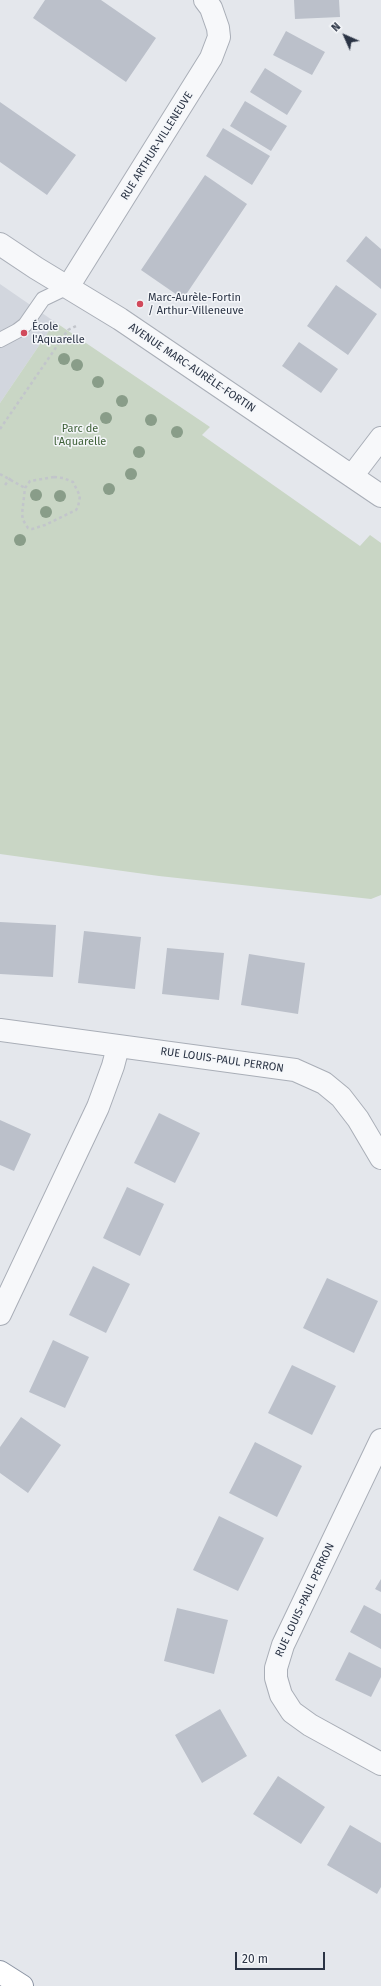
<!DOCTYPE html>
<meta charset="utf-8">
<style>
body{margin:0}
#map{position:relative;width:381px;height:1986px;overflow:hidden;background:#e4e7ec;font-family:"Fira Sans",sans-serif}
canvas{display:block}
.north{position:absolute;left:325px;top:16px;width:40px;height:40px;-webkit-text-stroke:3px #f4f6f9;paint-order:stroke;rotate:315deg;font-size:11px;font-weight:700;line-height:16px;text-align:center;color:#2b3445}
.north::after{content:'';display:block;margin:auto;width:14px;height:18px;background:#2b3445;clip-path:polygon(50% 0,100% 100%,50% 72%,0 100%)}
.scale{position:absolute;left:235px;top:1952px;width:90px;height:18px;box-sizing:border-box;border:2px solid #2b3445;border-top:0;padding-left:5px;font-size:12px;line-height:14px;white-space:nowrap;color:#2b3445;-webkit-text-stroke:3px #f4f6f9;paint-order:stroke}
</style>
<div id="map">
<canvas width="381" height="1986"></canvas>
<div class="north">N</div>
<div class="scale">20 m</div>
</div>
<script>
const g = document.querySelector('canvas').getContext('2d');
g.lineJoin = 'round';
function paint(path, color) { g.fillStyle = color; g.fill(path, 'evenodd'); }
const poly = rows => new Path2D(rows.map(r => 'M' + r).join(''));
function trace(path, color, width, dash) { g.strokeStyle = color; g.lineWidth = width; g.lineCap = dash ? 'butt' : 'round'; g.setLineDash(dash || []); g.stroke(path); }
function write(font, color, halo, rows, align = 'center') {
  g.font = font + ' "Fira Sans",sans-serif'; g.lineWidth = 3; g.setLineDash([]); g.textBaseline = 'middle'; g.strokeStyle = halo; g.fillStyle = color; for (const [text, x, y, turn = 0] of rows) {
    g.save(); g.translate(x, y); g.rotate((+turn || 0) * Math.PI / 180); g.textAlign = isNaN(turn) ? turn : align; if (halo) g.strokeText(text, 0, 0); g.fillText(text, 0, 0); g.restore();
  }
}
const built = poly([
 [0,284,55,322,0,403]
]);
const green = poly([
 [55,322,210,427,202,435,360,546,370,535,381,543,381,895,371,899,159,876,0,854,0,403]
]);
const building = poly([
 [45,0,101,0,156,38,126,82,33,18],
 [294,0,339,0,340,17,295,19],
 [286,31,325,52,312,75,273,55],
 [265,68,302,91,287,115,250,92],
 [245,101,287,126,271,151,230,126],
 [0,102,76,155,47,195,0,162],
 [223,128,270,156,252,185,206,156],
 [205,175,247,204,183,299,141,270],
 [366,236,381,249,381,289,346,261],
 [336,285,377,314,348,355,307,326],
 [299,342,338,369,321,393,282,366],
 [0,922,56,925,53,977,0,974],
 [84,931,141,937,135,989,78,983],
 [167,948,224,953,219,1000,162,994],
 [249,954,305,963,298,1014,241,1005],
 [159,1113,200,1133,175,1183,134,1163],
 [0,1120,31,1134,14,1171,0,1165],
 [127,1187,164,1204,140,1256,103,1238],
 [93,1266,130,1284,106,1333,69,1315],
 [327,1278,378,1301,354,1353,303,1328],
 [53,1340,89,1357,65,1408,29,1392],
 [292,1365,336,1386,312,1435,268,1413],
 [21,1417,61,1445,28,1493,0,1473,0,1447],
 [255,1442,302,1466,277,1517,229,1493],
 [219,1516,264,1538,238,1591,193,1570],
 [381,1579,381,1592,375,1589],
 [364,1605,381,1614,381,1649,350,1632],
 [177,1608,228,1620,214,1674,164,1661],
 [349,1652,381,1668,381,1677,371,1697,335,1680],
 [220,1709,247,1756,202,1783,175,1735],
 [278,1776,325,1807,301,1844,253,1814],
 [350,1825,381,1843,381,1887,377,1894,327,1865]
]);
const path = poly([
 [0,429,68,330,78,325],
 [0,474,25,488],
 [54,477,63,478,73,482,80,496,78,507,76,510,45,525,32,529,28,528,23,520,22,514,25,488,30,481,54,477],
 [5,485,12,476]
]);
const service = poly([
 [0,340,17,331,25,325,43,299,68,287]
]);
const minor = poly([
 [0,244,36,268,120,319,381,496],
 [68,287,211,58,219,37,218,28,211,8,205,0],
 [352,476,381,438],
 [0,1030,295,1070,324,1083,341,1097,358,1119,381,1158],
 [0,1314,98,1107,113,1066,118,1047],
 [381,1440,283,1645,276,1668,276,1678,281,1695,292,1712,310,1725,381,1764]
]);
const motorway = poly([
 [0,1972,22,1986]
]);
const trees = [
 [64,359],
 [77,365],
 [98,382],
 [122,401],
 [106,418],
 [151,420],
 [177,432],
 [139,452],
 [131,474],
 [109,489],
 [36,495],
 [60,496],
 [46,512],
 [20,540]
];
const markers = [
 [140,304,4,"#d1495b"],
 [24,333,4,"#d1495b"]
];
const streetNames = [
 ["RUE ARTHUR-VILLENEUVE",157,146,-58],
 ["AVENUE MARC-AURÈLE-FORTIN",192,368,34],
 ["RUE LOUIS-PAUL PERRON",222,1060,8],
 ["RUE LOUIS-PAUL PERRON",305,1600,-65]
];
const poiNames = [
 ["Marc-Aurèle-Fortin",148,298],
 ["/ Arthur-Villeneuve",148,311],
 ["École",32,327],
 ["l'Aquarelle",32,340]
];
const parkNames = [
 ["Parc de",80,429],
 ["l'Aquarelle",80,442]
];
paint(built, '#d2d6de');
paint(green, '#c9d6c5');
paint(building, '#bbc0ca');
trace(service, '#a9aeb7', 16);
trace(minor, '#a9aeb7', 24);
trace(motorway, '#8b94a3', 24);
trace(path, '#c2c5cb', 2.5, [3, 3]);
trace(service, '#f7f8fa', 14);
trace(minor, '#f7f8fa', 22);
trace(motorway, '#fff', 22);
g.fillStyle = '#899d89';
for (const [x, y] of trees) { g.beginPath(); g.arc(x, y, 6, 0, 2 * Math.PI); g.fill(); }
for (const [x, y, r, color] of markers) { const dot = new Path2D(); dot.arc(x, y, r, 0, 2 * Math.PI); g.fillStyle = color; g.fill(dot); trace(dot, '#f4f6f9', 1.5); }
write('11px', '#2b3445', '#f4f6f9', streetNames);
write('11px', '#2b3445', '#f4f6f9', poiNames, 'left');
write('11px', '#3f6138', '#f4f6f9', parkNames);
</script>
